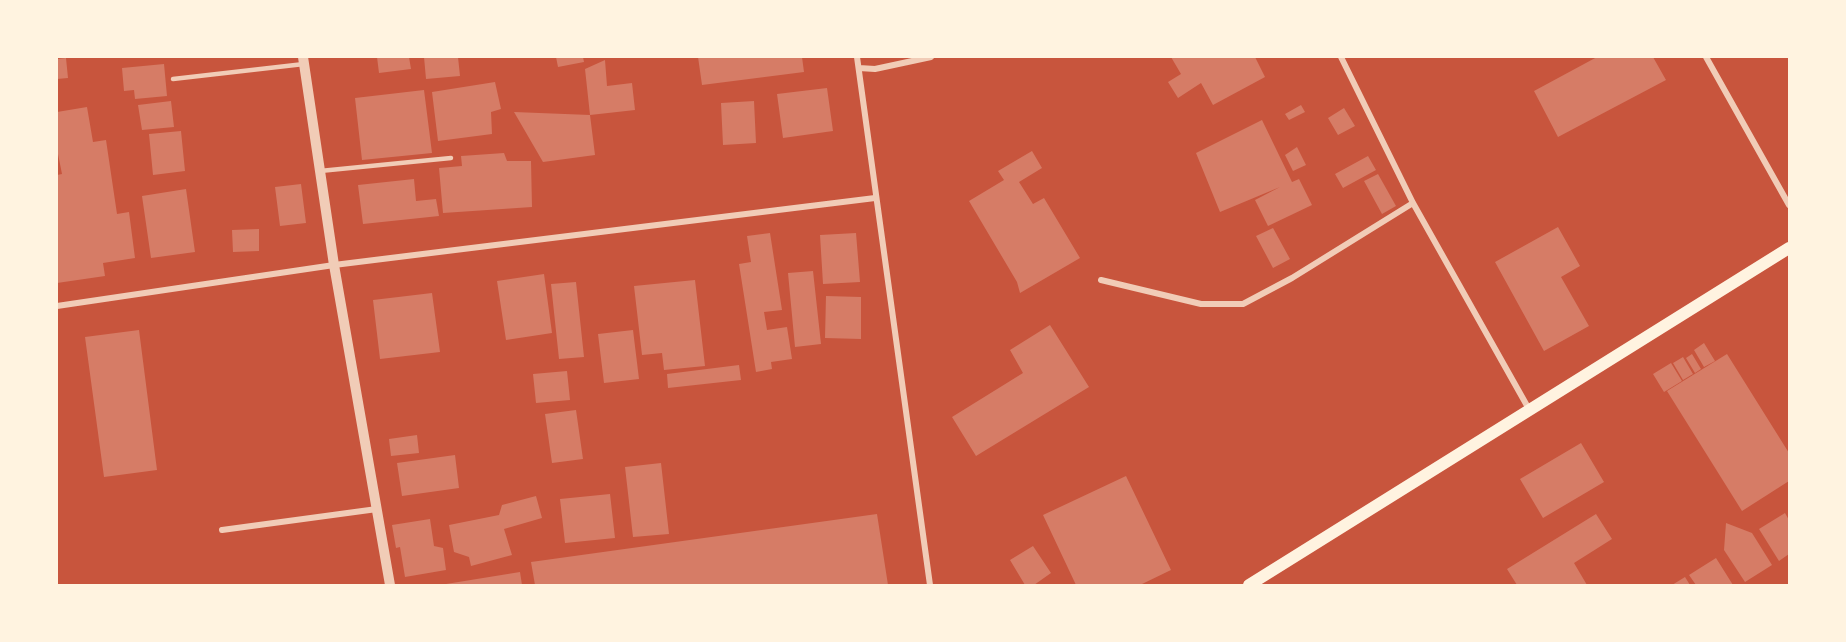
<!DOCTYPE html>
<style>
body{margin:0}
#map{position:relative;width:1846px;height:642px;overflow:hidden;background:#c8553d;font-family:Figtree,sans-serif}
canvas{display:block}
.frame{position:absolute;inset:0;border:58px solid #fff3e0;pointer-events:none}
</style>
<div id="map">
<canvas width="1846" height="642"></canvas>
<div class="frame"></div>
</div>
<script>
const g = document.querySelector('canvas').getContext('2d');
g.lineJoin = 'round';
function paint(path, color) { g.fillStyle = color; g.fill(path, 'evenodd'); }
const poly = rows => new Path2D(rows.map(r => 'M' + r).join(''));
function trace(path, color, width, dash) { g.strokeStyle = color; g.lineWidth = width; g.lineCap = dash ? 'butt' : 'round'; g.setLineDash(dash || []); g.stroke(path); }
const building = poly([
 [377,57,409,57,411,69,379,73],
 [424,57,458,57,460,76,426,79],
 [556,57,583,57,584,62,558,67],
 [698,57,802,57,804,72,702,85],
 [1171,57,1255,57,1265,77,1213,105,1201,83,1178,98,1168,82,1181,74],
 [1597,57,1653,57,1666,80,1558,137,1534,91],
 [66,58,68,78,57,79,57,59],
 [605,60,607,86,632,83,635,110,590,115,585,69],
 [164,64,167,96,135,99,134,90,124,91,122,68],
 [495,82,501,109,491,112,492,134,438,141,432,92],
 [827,88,833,131,783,138,777,94],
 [424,90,432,153,362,160,355,98],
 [171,101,174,127,142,130,138,105],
 [754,101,756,143,723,145,721,103],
 [1301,105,1305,112,1289,120,1285,114],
 [87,107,93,142,106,140,117,214,129,212,135,258,103,263,105,276,57,283,57,175,62,174,57,149,57,112],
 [1344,108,1355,126,1338,135,1328,118],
 [514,112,590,115,595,155,543,162],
 [1262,120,1292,182,1299,179,1312,205,1268,226,1255,200,1280,187,1220,212,1196,153],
 [181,131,185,171,153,175,149,134],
 [1297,147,1306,165,1293,171,1285,155],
 [1032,151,1042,168,1019,182,1033,204,1044,198,1080,258,1020,293,1017,282,969,201,1004,180,998,171],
 [504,153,507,161,531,161,532,207,443,213,439,168,462,166,461,156],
 [1368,156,1376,170,1343,188,1335,174],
 [1378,174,1396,206,1382,214,1364,181],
 [414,179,416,201,436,199,439,216,363,224,358,185],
 [301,184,306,223,280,226,275,187],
 [186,189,195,252,151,258,142,196],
 [1558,227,1580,266,1561,277,1589,326,1544,351,1495,262],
 [1273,228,1290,259,1273,268,1256,236],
 [259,229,259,251,233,252,232,230],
 [770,233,782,310,764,312,767,330,787,327,792,359,771,362,772,369,756,372,739,264,751,262,747,236],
 [856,233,860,282,823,284,820,235],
 [813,271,821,344,795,347,788,273],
 [544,274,552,333,506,340,497,281],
 [695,280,705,366,664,370,662,353,642,355,634,286],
 [576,282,584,357,559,359,551,284],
 [432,293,440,352,380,359,373,300],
 [826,296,861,297,861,339,825,338],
 [1050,325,1089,387,976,456,952,417,1023,373,1010,350],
 [139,330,157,470,104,477,85,337],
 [633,330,639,379,604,383,598,334],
 [1704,343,1715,361,1704,367,1694,350],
 [1692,354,1701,369,1695,373,1686,358],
 [1727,354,1789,453,1789,481,1742,511,1667,391],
 [1683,357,1693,374,1683,380,1673,363],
 [1671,363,1682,381,1664,392,1653,374],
 [739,365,741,380,668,388,667,374],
 [567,371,570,400,536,403,533,374],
 [576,410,583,459,552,463,545,414],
 [417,435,419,453,391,456,389,439],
 [1581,443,1604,482,1543,518,1520,479],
 [455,455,459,488,402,496,397,463],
 [661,463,669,534,633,537,625,467],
 [1126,476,1171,570,1140,585,1076,585,1043,515],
 [610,494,615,538,565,543,560,499],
 [536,496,542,518,504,529,512,555,471,566,469,557,454,552,449,525,499,515,502,505],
 [1785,513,1789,520,1789,554,1779,561,1759,529],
 [877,514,888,585,535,585,531,562],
 [1596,514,1612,539,1574,563,1587,585,1517,585,1507,569],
 [430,519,434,546,443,548,446,570,405,577,400,547,396,548,392,525],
 [1726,523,1752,533,1772,565,1745,582,1724,550],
 [1033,546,1051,573,1034,585,1025,585,1010,560],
 [1716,558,1733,585,1696,585,1689,575],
 [520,572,522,585,446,585,446,584],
 [1685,577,1690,585,1672,585]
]);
const service = poly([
 [173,79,304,64],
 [320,171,451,158]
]);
const minor = poly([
 [857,57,930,585],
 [1341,57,1413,203,1530,411],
 [1706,57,1789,205],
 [859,68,875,69,931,57],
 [1101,280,1201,304,1243,304,1292,278,1413,203],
 [57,306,334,265,875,198],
 [222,530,377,509]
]);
const tertiary = poly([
 [303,57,334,265,390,585]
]);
const secondary = poly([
 [1249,585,1789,248]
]);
paint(building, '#d67c66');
trace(service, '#f1ccb7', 4.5);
trace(minor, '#f1ccb7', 6);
trace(tertiary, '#f1ccb7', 10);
trace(secondary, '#fff3e0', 12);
</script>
